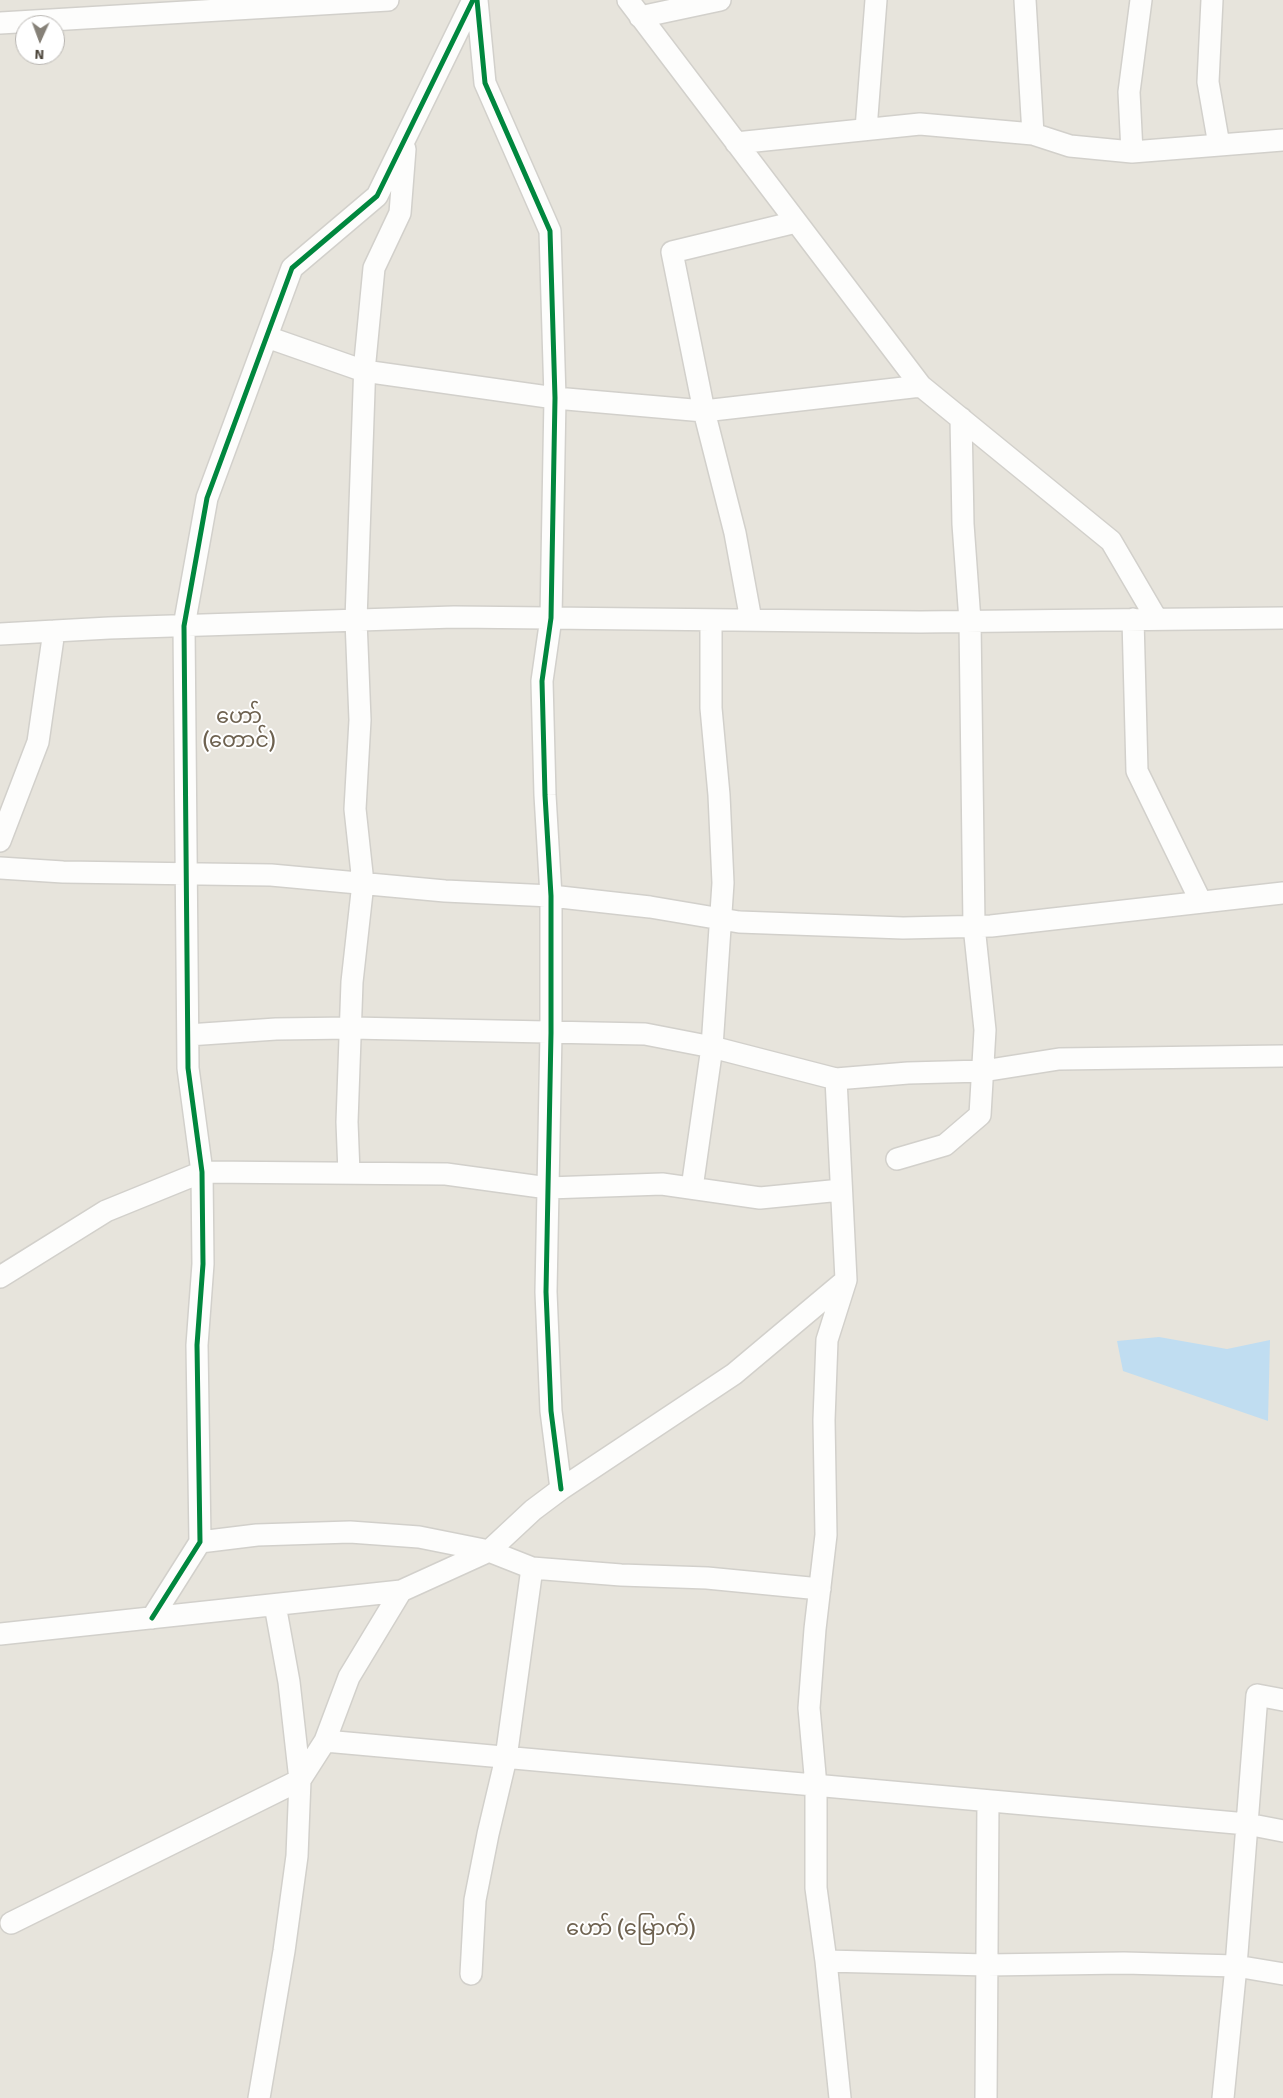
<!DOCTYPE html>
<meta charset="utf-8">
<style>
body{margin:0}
#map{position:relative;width:1283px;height:2098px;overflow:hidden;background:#f4f2ee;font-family:Signika,sans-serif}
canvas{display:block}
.north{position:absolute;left:15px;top:15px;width:50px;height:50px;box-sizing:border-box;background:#fff;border:1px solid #b7b4b0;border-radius:50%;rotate:182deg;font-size:14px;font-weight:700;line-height:20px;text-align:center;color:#4b4439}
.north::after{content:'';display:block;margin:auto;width:18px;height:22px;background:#868178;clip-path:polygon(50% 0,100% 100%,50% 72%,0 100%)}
</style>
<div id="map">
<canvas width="1283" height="2098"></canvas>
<div class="north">N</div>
</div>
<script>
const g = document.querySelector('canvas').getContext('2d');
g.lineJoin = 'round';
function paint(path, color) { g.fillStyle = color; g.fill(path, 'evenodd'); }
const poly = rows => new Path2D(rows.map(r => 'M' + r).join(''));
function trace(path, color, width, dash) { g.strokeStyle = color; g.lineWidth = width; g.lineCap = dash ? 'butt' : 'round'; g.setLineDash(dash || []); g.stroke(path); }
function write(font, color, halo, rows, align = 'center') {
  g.font = font + ' Signika,"Noto Sans Myanmar",sans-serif'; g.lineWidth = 4; g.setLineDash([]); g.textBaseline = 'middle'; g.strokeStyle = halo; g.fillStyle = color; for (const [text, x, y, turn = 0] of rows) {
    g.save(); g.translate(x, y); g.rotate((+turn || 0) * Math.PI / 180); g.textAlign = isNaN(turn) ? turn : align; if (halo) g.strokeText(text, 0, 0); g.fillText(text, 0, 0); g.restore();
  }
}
const residential = poly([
 [0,0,1283,0,1283,2098,0,2098],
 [25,25,55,25,55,55,25,55]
]);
const water = poly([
 [1159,1337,1227,1349,1270,1340,1268,1421,1123,1371,1117,1341]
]);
const minor = poly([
 [477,0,485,83,550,231,555,398,551,618,542,681,545,795,551,896,551,1033,546,1292,551,1411,561,1489],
 [628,0,921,386,1111,541,1156,618],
 [1025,0,1033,134],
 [1212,0,1208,82,1219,145],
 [640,17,720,0],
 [0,23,388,0],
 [866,129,876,0],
 [736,143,920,124,1033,134,1070,146,1132,152,1283,140],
 [1132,152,1129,92,1141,0],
 [267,337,364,371,555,398,704,411,921,386],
 [1133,619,1137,771,1201,902],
 [751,620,735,533,704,411,672,252,796,222],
 [0,634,109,628,454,617,920,622,1283,618],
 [0,841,38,742,54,631],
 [0,868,63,872,271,875,445,891,551,896,650,907,739,922,903,928,991,926,1283,893],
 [188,1035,276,1029,351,1028,645,1034,712,1047,836,1079,908,1073,983,1071,1059,1059,1283,1056],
 [836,1079,846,1280,827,1340,824,1420,826,1535,815,1629,809,1708,816,1786,816,1888,826,1961,840,2098],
 [897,1159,945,1145,980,1115,985,1030,974,926,970,621,963,524,961,418],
 [349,1173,347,1122,352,982,363,883,355,809,360,720,356,620,365,361,374,268,400,213,405,149],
 [692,1188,712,1047,723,883,719,795,711,708,711,620],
 [0,1277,106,1211,202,1172,446,1174,548,1188,662,1184,760,1198,841,1190],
 [200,1542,257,1535,350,1532,419,1537,489,1551,532,1568,621,1575,707,1578,820,1589],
 [152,1618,200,1542,197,1345,203,1264,202,1172,188,1068,184,626,207,498,292,268,377,196,473,0],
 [0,1634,401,1591],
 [325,1741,1247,1824,1283,1831],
 [11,1923,300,1780,325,1741,349,1677,401,1591,489,1551,533,1510,561,1489,734,1374,846,1280],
 [826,1961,987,1965,1124,1963,1236,1966,1283,1974],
 [471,1974,475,1900,488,1834,506,1758,532,1568],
 [259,2098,284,1951,297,1856,300,1780,289,1682,275,1605],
 [986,2098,988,1801],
 [1223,2098,1236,1966,1257,1695,1283,1700]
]);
const cycleway = poly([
 [477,0,485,83,550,231,555,398,551,618,542,681,545,795,551,896,551,1033,546,1292,551,1411,561,1489],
 [152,1618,200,1542,197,1345,203,1264,202,1172,188,1068,184,626,207,498,292,268,377,196,473,0]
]);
const quarterNames = [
 ["ဟော်",239,717],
 ["(တောင်)",239,741],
 ["ဟော် (မြောက်)",631,1929]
];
paint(residential, '#e7e4dc');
paint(water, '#c0ddf1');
trace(minor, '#d2d0cb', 24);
trace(minor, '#fdfdfc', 21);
trace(cycleway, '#00873e', 5);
write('21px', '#6e6250', '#fff', quarterNames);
</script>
